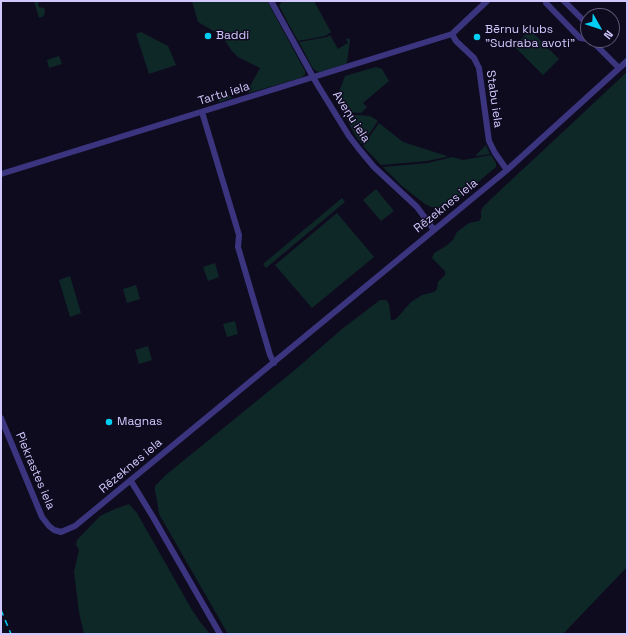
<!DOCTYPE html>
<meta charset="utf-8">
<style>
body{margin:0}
#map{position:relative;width:628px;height:635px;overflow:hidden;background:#0f0b1e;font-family:"Space Grotesk",sans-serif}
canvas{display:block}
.frame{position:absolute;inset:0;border:2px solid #d2c8ff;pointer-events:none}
.north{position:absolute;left:580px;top:8px;width:40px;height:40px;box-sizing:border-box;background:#0f0b1e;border:1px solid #5d5778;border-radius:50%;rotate:129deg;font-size:11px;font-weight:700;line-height:16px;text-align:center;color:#d2c8ff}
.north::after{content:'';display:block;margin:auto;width:14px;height:18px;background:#00cef3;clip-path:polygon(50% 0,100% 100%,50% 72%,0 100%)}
</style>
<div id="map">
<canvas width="628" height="635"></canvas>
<div class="frame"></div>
<div class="north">N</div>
</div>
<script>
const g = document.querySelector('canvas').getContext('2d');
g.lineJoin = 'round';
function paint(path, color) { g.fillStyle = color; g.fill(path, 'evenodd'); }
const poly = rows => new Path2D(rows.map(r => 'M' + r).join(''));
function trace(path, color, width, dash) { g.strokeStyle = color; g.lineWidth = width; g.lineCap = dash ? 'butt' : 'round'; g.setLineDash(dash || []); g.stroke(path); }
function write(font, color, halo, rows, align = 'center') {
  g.font = font + ' "Space Grotesk",sans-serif'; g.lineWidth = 3; g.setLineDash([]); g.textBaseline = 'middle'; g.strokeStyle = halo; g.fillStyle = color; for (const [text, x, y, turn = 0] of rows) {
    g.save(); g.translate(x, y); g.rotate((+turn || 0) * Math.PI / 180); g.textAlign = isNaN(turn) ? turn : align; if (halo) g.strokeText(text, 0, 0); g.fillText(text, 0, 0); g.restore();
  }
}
const green = poly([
 [34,1,40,1,38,3,39,7,44,8,45,10,44,16,39,18],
 [192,1,267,1,305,71,305,75,300,78,249,93,248,90,260,68,238,57,232,51,222,36,198,22],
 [282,1,314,1,331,32,325,36,298,41,279,6],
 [530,30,559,59,543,75,514,46],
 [141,32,168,46,176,65,149,74,136,34],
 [330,35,338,49,348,43,346,39,348,38,350,40,347,62,346,64,320,72,316,71,312,67,299,42,327,37],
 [59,56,62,64,49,68,47,60],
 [376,67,382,69,389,81,363,103,367,107,361,113,343,112,338,105,341,102,338,95,345,76],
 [627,72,627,567,563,634,228,634,159,514,157,500,155,491,155,486,167,474,296,369,342,329,380,300,386,300,389,304,391,320,393,320,396,319,411,302,422,295,434,292,437,289,438,282,445,275,445,271,432,258,434,253,446,246,453,240,457,232,469,223,479,221,481,218,481,211,483,207,491,199],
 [226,93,232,98,237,96,220,102,217,100,215,95],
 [344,114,370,116,378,121,362,144,355,135],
 [379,123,403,142,447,156,446,157,427,161,381,165,363,146],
 [486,145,490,154,476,156,476,155],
 [491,155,496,163,496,167,448,207,442,208,431,207,425,204,402,186,383,167,428,163,452,157,463,160],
 [376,189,394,211,381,221,363,200],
 [342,198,345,202,266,268,263,264],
 [337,213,374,257,312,308,275,265],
 [215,263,219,277,208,281,203,267],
 [70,276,81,313,70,317,59,280],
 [136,285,140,299,127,303,123,289],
 [235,321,238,334,227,337,223,324],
 [148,346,152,360,139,364,135,350],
 [129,504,137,513,192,610,201,623,210,634,84,634,79,612,74,572,79,550,76,545,77,540,100,516,115,509]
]);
const street = poly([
 [271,1,317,84,349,136,359,149,374,167,417,207,434,230],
 [546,1,546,3,580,38,588,39],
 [564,1,588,25],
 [452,34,456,41,474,58,479,68,489,141,495,153,507,170],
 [591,40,619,68],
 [202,112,239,235,238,247,270,355,274,363],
 [1,174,452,34,487,1],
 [1,418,42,517,49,526,54,530,61,532,75,526,507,170,627,61],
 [131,481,153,517,220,634]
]);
const rail = poly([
 [1,610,11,634]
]);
const markers = [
 [208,36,4,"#00cef3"],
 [477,37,4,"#00cef3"],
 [109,422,4,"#00cef3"]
];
const poiNames = [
 ["Bērnu klubs",485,30],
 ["\"Sudraba avoti\"",485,44],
 ["Baddi",216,36],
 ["Magnas",117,422]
];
const streetNames = [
 ["Tartu iela",224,94,-17],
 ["Stabu iela",494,99,82],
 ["Aveņu iela",351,117,57],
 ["Rēzeknes iela",446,206,-39],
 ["Rēzeknes iela",131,466,-40],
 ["Piekrastes iela",35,471,67]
];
paint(green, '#0e2828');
trace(street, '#3b347f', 6);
trace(rail, '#00cef3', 1.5, [6, 5]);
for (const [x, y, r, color] of markers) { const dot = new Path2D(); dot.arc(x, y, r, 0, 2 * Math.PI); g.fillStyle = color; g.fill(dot); trace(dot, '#0f0b1e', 1.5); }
write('12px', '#d2c8ff', '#0f0b1e', poiNames, 'left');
write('12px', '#d2c8ff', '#0f0b1e', streetNames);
</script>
